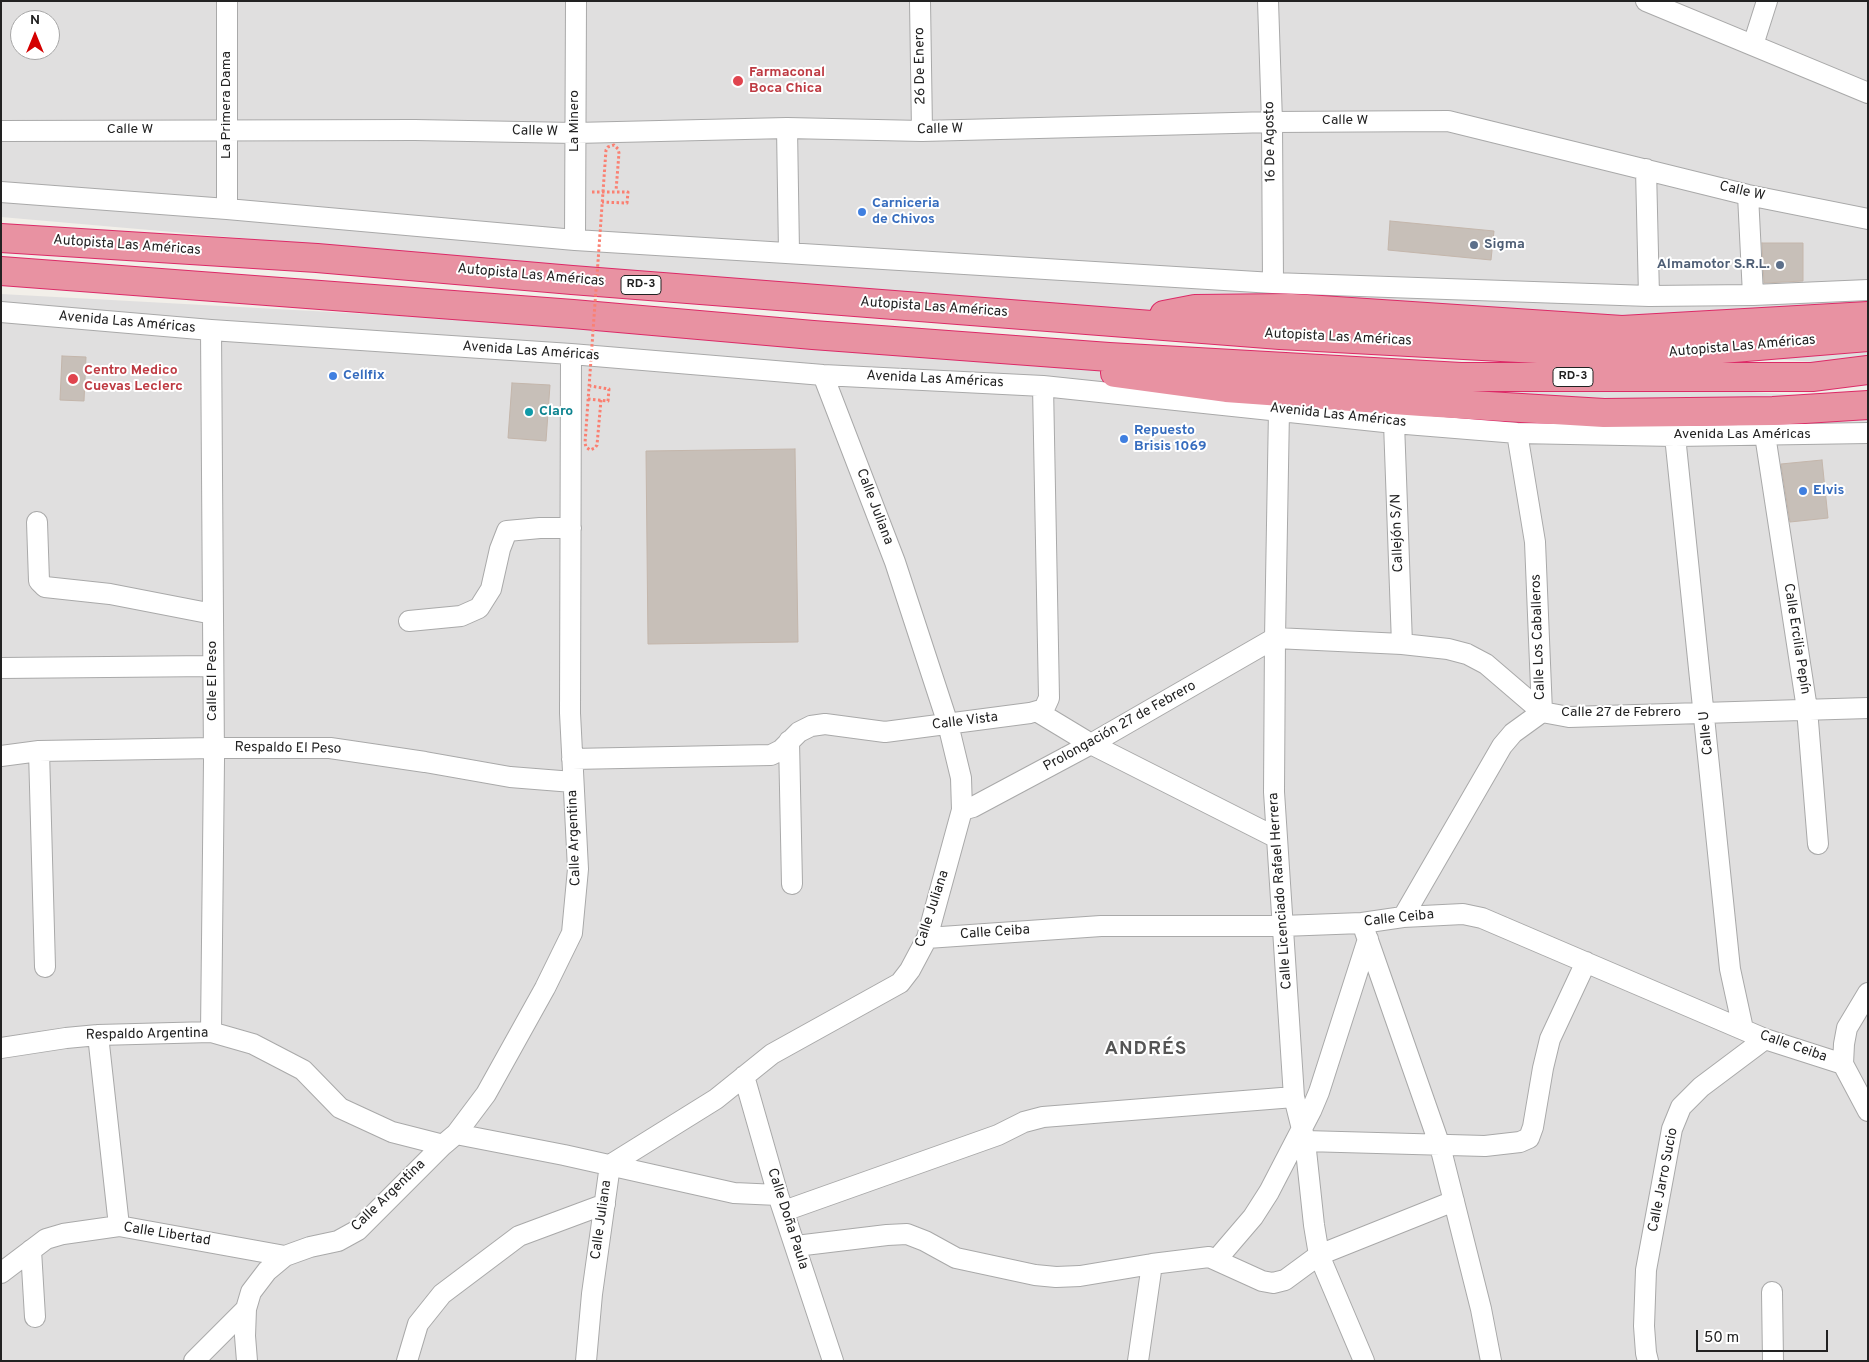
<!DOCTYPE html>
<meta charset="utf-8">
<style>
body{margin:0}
#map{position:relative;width:1869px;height:1362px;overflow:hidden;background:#f2efe9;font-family:Overpass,sans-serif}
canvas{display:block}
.frame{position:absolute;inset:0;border:2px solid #222;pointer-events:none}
.north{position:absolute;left:10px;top:10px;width:50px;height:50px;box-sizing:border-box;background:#fff;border:1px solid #a7a7a7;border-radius:50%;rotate:0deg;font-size:14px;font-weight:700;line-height:20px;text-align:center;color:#222}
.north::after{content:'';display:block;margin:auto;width:18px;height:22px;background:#d40000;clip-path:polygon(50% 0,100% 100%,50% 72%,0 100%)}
.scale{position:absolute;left:1696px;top:1330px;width:132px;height:22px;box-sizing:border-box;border:2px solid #222;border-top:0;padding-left:6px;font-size:15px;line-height:18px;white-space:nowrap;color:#222;-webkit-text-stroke:4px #fff;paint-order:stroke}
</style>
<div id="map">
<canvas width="1869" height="1362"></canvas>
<div class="frame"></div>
<div class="north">N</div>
<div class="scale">50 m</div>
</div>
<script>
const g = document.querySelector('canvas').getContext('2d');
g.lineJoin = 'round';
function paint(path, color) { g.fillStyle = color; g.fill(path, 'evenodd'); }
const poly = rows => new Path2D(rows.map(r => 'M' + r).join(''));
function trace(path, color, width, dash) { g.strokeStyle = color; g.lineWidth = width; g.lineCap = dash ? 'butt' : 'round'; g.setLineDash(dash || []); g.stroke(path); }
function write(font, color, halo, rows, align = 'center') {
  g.font = font + ' Overpass,sans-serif'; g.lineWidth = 4; g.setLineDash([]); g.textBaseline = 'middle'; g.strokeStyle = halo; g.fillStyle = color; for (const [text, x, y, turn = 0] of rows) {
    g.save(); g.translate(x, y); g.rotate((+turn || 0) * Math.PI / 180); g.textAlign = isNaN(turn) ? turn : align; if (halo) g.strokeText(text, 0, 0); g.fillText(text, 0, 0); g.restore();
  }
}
const residential = poly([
 [1,1,1868,1,1868,357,1816,362,1086,312,1,217],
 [20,20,50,20,50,50,20,50],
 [1,294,1561,379,1868,400,1868,1361,1,1361]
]);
const building = poly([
 [1390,221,1494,231,1491,260,1388,250,1390,221],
 [1762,243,1803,243,1803,281,1764,283,1762,243],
 [62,356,86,357,84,401,60,400,62,356],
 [512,383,550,385,546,441,508,438,512,383],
 [795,449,798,642,648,644,646,451,795,449],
 [1822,460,1828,518,1790,522,1781,464,1822,460]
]);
const path = poly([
 [592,192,628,192,627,203,602,202],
 [588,399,608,401,609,389,590,386]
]);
const minor = poly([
 [227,1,227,209],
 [920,1,922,131],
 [1268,1,1272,122,1273,283],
 [1646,1,1868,93],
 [1753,45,1767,1],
 [787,128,789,252],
 [1,131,415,130,575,133,787,128,922,131,1272,122,1448,121,1748,195,1868,219],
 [1646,169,1649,296],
 [1,192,227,209,575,240,1273,283,1649,296,1753,295,1868,290],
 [1748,195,1753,295],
 [575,240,576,1],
 [1,312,211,330,571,354,823,375,1043,386,1394,423,1517,433,1675,436,1868,433],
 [1279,410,1275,638,1274,792,1294,1097,1305,1141,1314,1225,1319,1255,1364,1361],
 [1394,423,1402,644],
 [1517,433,1535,542,1542,712],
 [1765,435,1807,709,1818,844],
 [1675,436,1730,969,1743,1029],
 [37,522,39,581,45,587,110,594,213,614],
 [409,621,461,616,479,608,491,589,500,549,507,531,540,528,571,528],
 [1,668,213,666],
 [1038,712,1091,744,1277,838],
 [789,741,792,884],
 [39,751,45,967],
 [1,756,39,751,214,748,330,748,425,762,510,777,573,782],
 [572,759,771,755,781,750,799,732,811,726,825,724,885,732,1030,713,1044,709,1049,698,1043,386],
 [962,810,973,807,1091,744,1275,638,1402,644,1448,649,1467,654,1486,664,1542,712,1569,717,1868,708],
 [1403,917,1502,746,1513,733,1542,712],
 [1362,923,1440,1146,1481,1309,1491,1361],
 [927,938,1101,926,1282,926,1362,923,1403,917,1463,914,1482,918,1765,1039,1843,1064],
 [1868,993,1847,1028,1844,1044,1843,1064,1868,1111],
 [211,1032,214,760,211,330],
 [98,1035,119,1226],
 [1,1048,66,1038,98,1035,211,1032,253,1044,303,1070,340,1108,392,1132,443,1145],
 [744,1076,778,1195,833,1361],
 [456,1134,564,1155,734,1193,778,1195],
 [1305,1141,1485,1146,1520,1142,1529,1138,1533,1127,1543,1068,1550,1039,1586,962],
 [784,1211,998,1135,1024,1122,1043,1117,1294,1097],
 [796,1246,887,1235,907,1234,925,1241,956,1258,1035,1275,1056,1277,1080,1276,1152,1264,1209,1257,1262,1281,1273,1283,1285,1280,1319,1255,1454,1201],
 [31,1250,35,1317],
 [1217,1259,1253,1217,1269,1192,1311,1111,1319,1092,1368,939],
 [1,1273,46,1239,63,1234,119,1226,285,1256],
 [1772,1292,1773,1361],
 [194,1361,246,1309],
 [247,1361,245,1336,246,1309,251,1292,267,1271,285,1256,310,1247,338,1241,358,1230,443,1145,456,1134,486,1094,545,988,572,933,578,869,570,713,571,354],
 [407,1361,418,1324,442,1294,519,1236,605,1204],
 [586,1361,592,1294,610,1165,716,1099,772,1054,900,983,910,970,927,938,962,810,961,778,948,724,895,562,823,375],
 [1138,1361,1152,1264],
 [1648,1361,1646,1353,1644,1326,1646,1270,1672,1129,1681,1107,1701,1087,1765,1039]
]);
const highway = poly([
 [1,238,317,258,572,280,1280,335,1648,355,1868,337],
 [1,271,573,314,813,335,1109,357,1461,377,1812,377,1868,370],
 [1164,315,1195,309,1291,308,1622,330,1868,316],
 [1115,373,1226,388,1422,402,1604,413,1773,411,1868,405]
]);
const pathBridge = poly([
 [601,400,597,445,595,448,590,450,586,447,585,443,606,150,608,147,614,145,618,149,619,153,616,191]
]);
const markers = [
 [738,81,6,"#e0444e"],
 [862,212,5,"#3f7fe0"],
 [1474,245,5,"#5c6f8a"],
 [1780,265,5,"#5c6f8a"],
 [333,376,5,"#3f7fe0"],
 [73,379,6,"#e0444e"],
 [529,412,5,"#0f9aa8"],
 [1124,439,5,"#3f7fe0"],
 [1803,491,5,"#3f7fe0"]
];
const shields = [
 [641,285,40],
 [1573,377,40]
];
const shieldNames = [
 ["RD-3",641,285],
 ["RD-3",1573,377]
];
const streetNames = [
 ["26 De Enero",921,66,-91],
 ["La Primera Dama",227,105,-90],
 ["La Minero",575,121,-90],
 ["Calle W",1345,121],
 ["Calle W",130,130],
 ["Calle W",940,130,-1],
 ["Calle W",535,132,1],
 ["16 De Agosto",1271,142,-91],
 ["Calle W",1742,192,13],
 ["Autopista Las Américas",127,246,4],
 ["Autopista Las Américas",531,276,5],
 ["Autopista Las Américas",934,308,4],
 ["Avenida Las Américas",127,323,5],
 ["Autopista Las Américas",1338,338,3],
 ["Autopista Las Américas",1742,347,-5],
 ["Avenida Las Américas",531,352,4],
 ["Avenida Las Américas",935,380,3],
 ["Avenida Las Américas",1338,416,6],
 ["Avenida Las Américas",1742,435],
 ["Calle Juliana",874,507,69],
 ["Callejón S/N",1398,533,-92],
 ["Calle Los Caballeros",1539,637,-92],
 ["Calle Ercilia Pepín",1796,639,81],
 ["Calle El Peso",213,681,-90],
 ["Calle 27 de Febrero",1621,713],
 ["Calle Vista",965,722,-7],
 ["Prolongación 27 de Febrero",1120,727,-29],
 ["Calle U",1707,733,-96],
 ["Respaldo El Peso",288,749,1],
 ["Calle Argentina",575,838,-92],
 ["Calle Licenciado Rafael Herrera",1281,891,-94],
 ["Calle Juliana",933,909,-72],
 ["Calle Ceiba",1399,919,-6],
 ["Calle Ceiba",995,933,-4],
 ["Respaldo Argentina",147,1035,-1],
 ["Calle Ceiba",1793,1047,19],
 ["Calle Jarro Sucio",1664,1180,-79],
 ["Calle Argentina",389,1196,-44],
 ["Calle Doña Paula",787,1219,72],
 ["Calle Juliana",602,1220,-82],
 ["Calle Libertad",167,1235,9]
];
const healthNames = [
 ["Farmaconal",749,73],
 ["Boca Chica",749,89],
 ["Centro Medico",84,371],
 ["Cuevas Leclerc",84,387]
];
const shopNames = [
 ["Carniceria",872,204],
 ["de Chivos",872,220],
 ["Cellfix",343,376],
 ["Repuesto",1134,431],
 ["Brisis 1069",1134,447],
 ["Elvis",1813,491]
];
const serviceNames = [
 ["Sigma",1484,245],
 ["Almamotor S.R.L.",1770,265,"right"]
];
const cultureNames = [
 ["Claro",539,412]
];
const districtNames = [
 ["ANDRÉS",1146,1050]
];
paint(residential, '#e0dfdf');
paint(building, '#c7bfb8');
trace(building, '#c4b6ab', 1);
trace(minor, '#a9a9a9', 22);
trace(highway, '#dc2a67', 30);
trace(path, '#fa8072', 3, [2.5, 2.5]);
trace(minor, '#fff', 20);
trace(highway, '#e892a2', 28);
trace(pathBridge, '#fa8072', 3, [2.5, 2.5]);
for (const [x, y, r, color] of markers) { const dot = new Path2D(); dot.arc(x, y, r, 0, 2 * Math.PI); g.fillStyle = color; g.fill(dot); trace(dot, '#fff', 2); }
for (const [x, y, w] of shields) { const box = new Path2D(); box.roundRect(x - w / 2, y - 9.5, w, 19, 4); g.fillStyle = '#fff'; g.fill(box); trace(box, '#222', 1); }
write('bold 12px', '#222', null, shieldNames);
write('14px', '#222', '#fff', streetNames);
write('bold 14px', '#be3a42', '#fff', healthNames, 'left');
write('bold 14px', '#366cbe', '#fff', shopNames, 'left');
write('bold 14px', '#4e5e75', '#fff', serviceNames, 'left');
write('bold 14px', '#0d838f', '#fff', cultureNames, 'left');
g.letterSpacing = '1px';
write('bold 19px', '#555', '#fff', districtNames);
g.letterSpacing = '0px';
</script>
